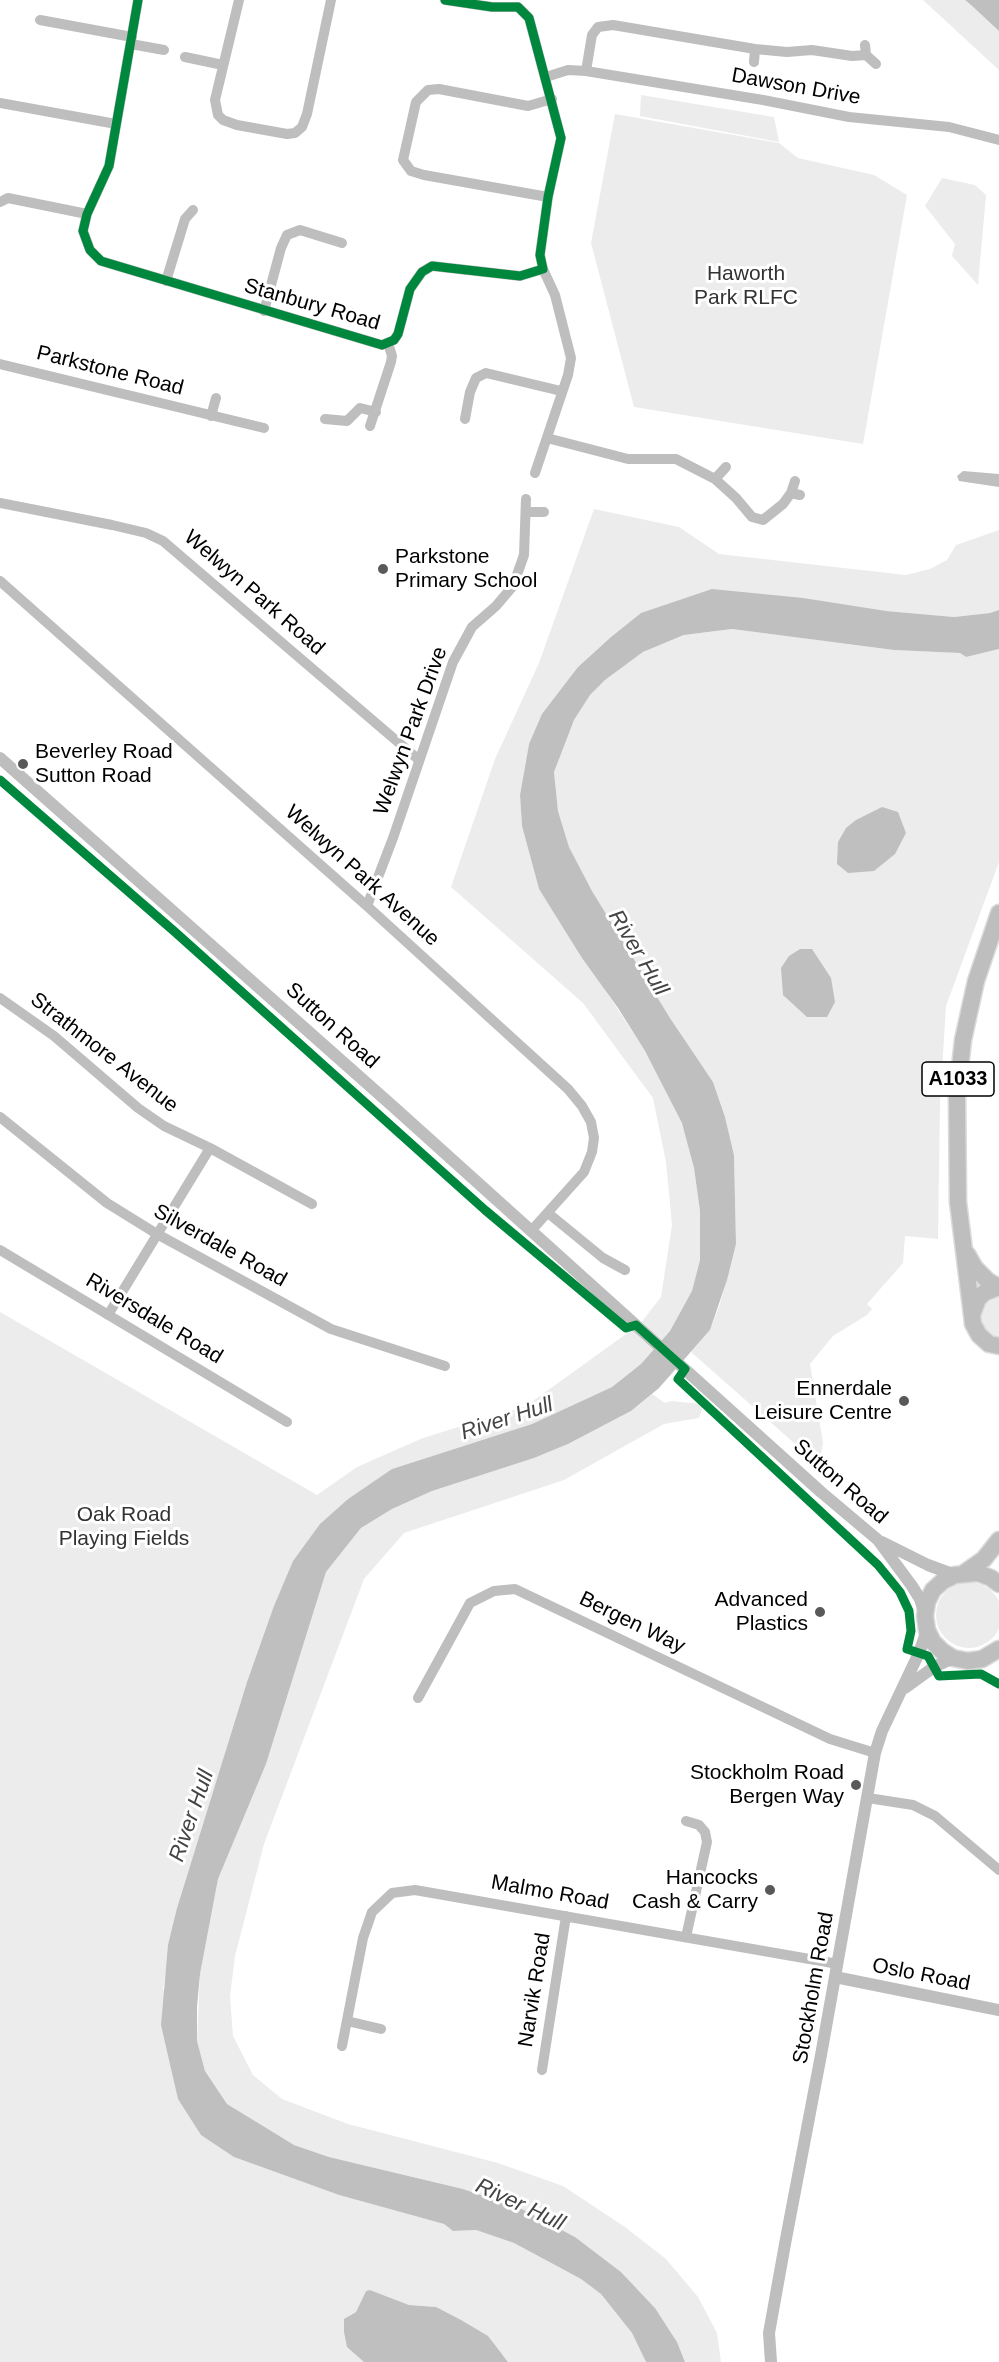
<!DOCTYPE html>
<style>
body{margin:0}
canvas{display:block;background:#fff}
</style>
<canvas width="999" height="2362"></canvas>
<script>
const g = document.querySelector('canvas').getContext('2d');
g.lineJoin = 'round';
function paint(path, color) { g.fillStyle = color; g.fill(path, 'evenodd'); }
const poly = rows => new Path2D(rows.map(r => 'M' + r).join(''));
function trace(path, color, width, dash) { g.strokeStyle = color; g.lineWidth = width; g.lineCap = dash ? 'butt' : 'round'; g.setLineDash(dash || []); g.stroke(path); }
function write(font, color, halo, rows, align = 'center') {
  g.font = font + ' Arial,sans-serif'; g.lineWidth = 6; g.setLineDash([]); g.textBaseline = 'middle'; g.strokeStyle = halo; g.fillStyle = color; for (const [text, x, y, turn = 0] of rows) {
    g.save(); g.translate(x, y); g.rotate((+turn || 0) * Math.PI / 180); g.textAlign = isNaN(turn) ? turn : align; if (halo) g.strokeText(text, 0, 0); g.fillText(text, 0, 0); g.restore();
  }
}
const green = poly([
 [923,0,965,0,971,5,999,31,999,70],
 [641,95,774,117,779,142,640,116],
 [615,114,779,143,798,158,874,175,907,195,863,444,634,407,591,243],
 [942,178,975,185,986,195,978,285,952,256,955,244,925,206],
 [594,509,679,527,719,554,906,575,930,569,947,560,956,545,999,530,999,610,990,613,954,617,886,611,641,613,611,637,578,667,529,744,520,795,522,826,539,889,645,1051,683,1123,694,1168,700,1211,700,1260,692,1292,670,1331,641,1364,612,1387,532,1424,392,1469,348,1499,320,1525,293,1561,247,1682,177,1908,163,1989,234,2157,339,2195,444,2224,453,2231,476,2230,514,2243,581,2279,601,2294,632,2333,646,2362,508,2362,503,2355,436,2307,409,2305,370,2290,366,2291,356,2312,350,2315,360,2358,364,2362,0,2362,0,1312,317,1495,357,1467,423,1438,526,1406,640,1324,661,1297,672,1225,666,1162,653,1098,583,1003,451,887,495,759,539,663],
 [732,629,894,650,960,653,966,657,999,649,999,862,946,1006,940,1103,938,1239,905,1236,903,1263,867,1304,872,1309,867,1315,833,1336,810,1364,823,1443,819,1465,691,1352,710,1330,720,1304,736,1244,734,1155,725,1117,713,1082,670,1018,592,891,569,847,558,811,554,772,561,750,574,720,590,695,605,680,643,652,685,635],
 [999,1297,999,1338,985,1331,981,1325,980,1317,986,1303],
 [652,1394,665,1403,671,1401,701,1404,703,1406,699,1418,664,1424,564,1480,404,1533,364,1579,264,1844,235,1956,230,1996,233,2036,253,2075,282,2099,348,2124,498,2163,563,2186,625,2227,666,2259,698,2297,717,2333,721,2362,685,2362,677,2342,655,2308,621,2272,575,2237,520,2208,463,2189,329,2157,294,2145,265,2128,227,2104,205,2071,197,2041,200,1974,218,1879,266,1764,326,1572,361,1528,392,1509,432,1491,534,1458,568,1444,631,1411],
 '936 1615a33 33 0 1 1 66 0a33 33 0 1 1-66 0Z'
]);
const water = poly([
 [965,0,999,0,999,31,971,5],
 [963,471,999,474,999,487,959,481,957,476],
 [712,589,803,598,886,611,954,617,990,613,999,610,999,649,966,657,960,653,894,650,732,629,684,635,643,652,605,680,590,695,574,720,554,772,558,811,569,847,592,891,670,1018,713,1082,725,1117,734,1155,736,1244,727,1280,710,1330,659,1388,631,1411,568,1444,534,1458,432,1491,392,1509,361,1528,326,1572,266,1764,218,1879,200,1974,197,2007,197,2041,205,2071,227,2104,294,2145,329,2157,463,2189,520,2208,575,2237,621,2272,655,2308,677,2342,685,2362,646,2362,632,2333,601,2294,581,2279,514,2243,476,2230,453,2231,444,2224,339,2195,234,2157,201,2135,178,2099,161,2025,168,1945,177,1908,247,1682,274,1606,293,1561,320,1524,348,1499,392,1469,532,1424,612,1387,641,1364,670,1331,692,1291,700,1260,700,1211,694,1168,682,1123,645,1051,618,1008,582,958,539,889,522,826,520,795,529,744,542,714,578,667,611,637,641,613],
 [882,807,898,812,906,833,895,854,874,871,848,873,837,864,838,842,846,828,856,820],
 [800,949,812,949,831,978,835,1002,827,1017,807,1017,783,995,781,968,789,956],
 [370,2290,409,2305,436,2307,461,2320,488,2336,508,2362,364,2362,347,2347,344,2332,344,2319,356,2312,366,2291]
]);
const minor = poly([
 [138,0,109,166,87,214,83,231,90,250,101,261,382,345,394,340,398,334,410,289,422,272,432,266,520,276,543,269,540,255,548,197,561,138,529,18,518,7,492,7,445,0],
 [239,0,215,100,218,115,223,120,237,125,287,134,295,133,302,127,307,114,331,0],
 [40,20,132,37],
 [131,44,164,50],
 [865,45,866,55,876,64],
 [185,57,223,65],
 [754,62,755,49],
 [586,71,763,100,849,117,949,127,999,140],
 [546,77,568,70,586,71,592,35,598,27,613,25,755,49,787,52,812,50,852,56,866,55],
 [0,103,116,124],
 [548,197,424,175,411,171,403,160,416,102,428,90,439,89,528,106,552,99],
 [0,202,8,198,87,214],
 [166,281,185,219,193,210],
 [264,311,281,248,287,235,300,230,342,243],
 [0,364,264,428],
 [211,416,216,398],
 [325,419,347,421,360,408,376,412],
 [465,419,470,392,476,378,486,373,561,391],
 [370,426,391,362,392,356,388,343],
 [547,438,628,459,676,459,715,479,736,498,752,517,763,520,783,504,791,493],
 [535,473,568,375,571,358,555,295,543,269],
 [715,479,726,467],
 [795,481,791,493,800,495],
 [0,503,112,525,146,533,163,541,419,760],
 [526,512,544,512],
 [0,581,367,906,568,1089,582,1106,591,1122,594,1138,592,1152,584,1172,531,1231],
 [367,906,393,838,453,662,472,627,496,606,513,586,524,555,526,499],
 [0,998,54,1036,138,1108,164,1126,210,1148,312,1204],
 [0,1117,107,1203,157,1234,331,1329,445,1366],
 [548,1213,603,1258,625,1270],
 [0,1250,287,1422],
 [108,1315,210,1148],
 [418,1698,470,1603,494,1591,515,1589,830,1739,875,1753],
 [868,1798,913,1805,935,1816,999,1870],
 [686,1821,699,1825,705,1832,707,1842,686,1937],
 [347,2021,381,2029],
 [342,2046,363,1938,372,1912,392,1893,415,1890,838,1964],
 [542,2070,566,1916]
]);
const tertiary = poly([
 [0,758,397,1110,821,1492,878,1540,912,1586,920,1599,925,1614],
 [882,1542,928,1565,955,1575],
 [905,1688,934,1667,953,1658],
 [835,1977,999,2010],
 [771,2362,769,2333,785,2244,821,2055,875,1753,882,1731,919,1653,927,1630]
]);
const trunk = poly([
 [967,1254,975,1268,988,1281,999,1287],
 [999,1287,984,1293,978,1299,972,1315,973,1324,979,1335,989,1344,999,1346],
 [972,1315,958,1202,957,1095,963,1040,976,981,999,913],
 [964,1573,984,1559,999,1540],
 [999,1584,991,1578,978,1573,955,1575,943,1581,933,1590,927,1602,925,1616,927,1630,933,1642,942,1651,953,1658,968,1661,982,1659,999,1649]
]);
const cycleway = poly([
 [138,0,109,166,87,214,83,231,90,250,101,261,382,345,394,340,398,334,410,289,422,272,432,266,520,276,543,269,540,255,548,197,561,138,529,18,518,7,492,7,445,0],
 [0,780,175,932,485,1210,626,1328,636,1325,685,1369,678,1379,878,1565,900,1592,909,1611,911,1631,907,1649,928,1656,939,1676,981,1674,999,1684]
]);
const markers = [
 [383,569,6,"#595959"],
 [23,764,6,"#595959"],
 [904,1401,6,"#595959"],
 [820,1612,6,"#595959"],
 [856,1785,6,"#595959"],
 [770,1890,6,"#595959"]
];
const shields = [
 [958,1079,72]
];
const shieldNames = [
 ["A1033",958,1079]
];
const streetNames = [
 ["Dawson Drive",796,87,10],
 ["Stanbury Road",312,305,16],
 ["Parkstone Road",110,371,14],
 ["Welwyn Park Road",254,593,41],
 ["Welwyn Park Drive",411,731,-70],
 ["Welwyn Park Avenue",362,876,42],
 ["Sutton Road",332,1026,42],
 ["Strathmore Avenue",104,1053,38],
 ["Silverdale Road",220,1246,29],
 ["Riversdale Road",154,1319,31],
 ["Sutton Road",840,1482,41],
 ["Bergen Way",632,1623,26],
 ["Malmo Road",550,1893,10],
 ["Oslo Road",921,1975,11],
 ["Stockholm Road",814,1988,-80],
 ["Narvik Road",535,1990,-81]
];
const parkNames = [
 ["Haworth",746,274],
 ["Park RLFC",746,298],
 ["Oak Road",124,1515],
 ["Playing Fields",124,1539]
];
const poiNames = [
 ["Parkstone",395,557,"left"],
 ["Primary School",395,581,"left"],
 ["Beverley Road",35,752,"left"],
 ["Sutton Road",35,776,"left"],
 ["Ennerdale",892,1389],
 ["Leisure Centre",892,1413],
 ["Advanced",808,1600],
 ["Plastics",808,1624],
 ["Stockholm Road",844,1773],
 ["Bergen Way",844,1797],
 ["Hancocks",758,1878],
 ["Cash & Carry",758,1902]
];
const waterNames = [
 ["River Hull",638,953,59],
 ["River Hull",507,1419,-18],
 ["River Hull",192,1816,-71],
 ["River Hull",520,2205,25]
];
paint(green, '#ececec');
paint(water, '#bfbfbf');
trace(trunk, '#dbdbdb', 19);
trace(minor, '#bebebe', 10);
trace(tertiary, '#bebebe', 12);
trace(trunk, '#bebebe', 16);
trace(cycleway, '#00873e', 9);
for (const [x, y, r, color] of markers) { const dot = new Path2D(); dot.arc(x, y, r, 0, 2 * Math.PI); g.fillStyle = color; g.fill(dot); trace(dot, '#fff', 2); }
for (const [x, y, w] of shields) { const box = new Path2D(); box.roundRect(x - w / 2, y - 17, w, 34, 4.5); g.fillStyle = '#fff'; g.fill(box); trace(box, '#000', 1.5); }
write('bold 20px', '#000', null, shieldNames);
write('21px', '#000', '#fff', streetNames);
write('21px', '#333', '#fff', parkNames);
write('21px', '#000', '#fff', poiNames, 'right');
write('italic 22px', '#444', '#fff', waterNames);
</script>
